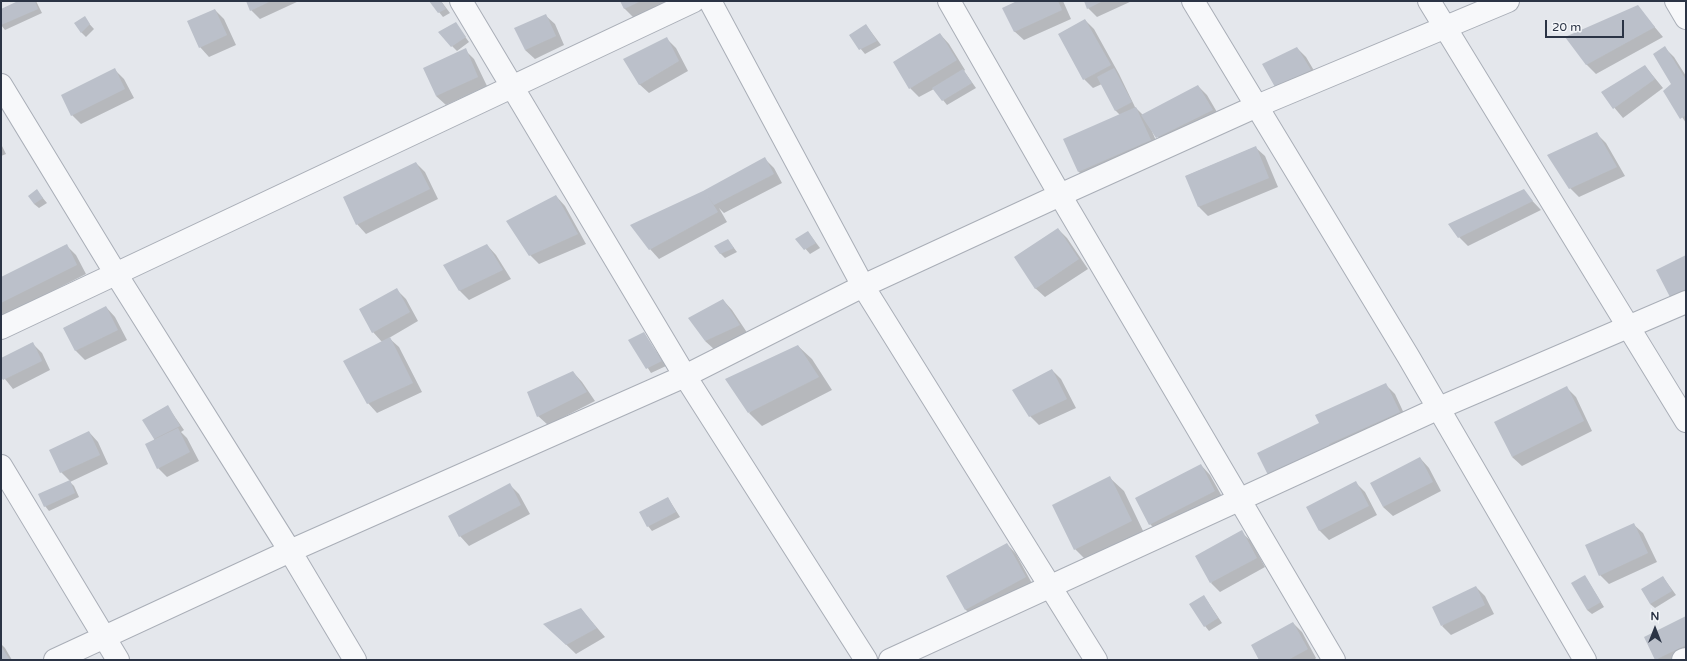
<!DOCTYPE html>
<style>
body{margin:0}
#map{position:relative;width:1687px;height:661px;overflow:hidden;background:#e4e7ec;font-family:"Varela Round",sans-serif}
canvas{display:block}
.frame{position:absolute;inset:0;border:2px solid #2b3445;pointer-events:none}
.north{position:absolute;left:1635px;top:609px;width:40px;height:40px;-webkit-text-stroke:3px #f4f6f9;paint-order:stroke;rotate:0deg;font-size:11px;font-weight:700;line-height:16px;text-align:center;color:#2b3445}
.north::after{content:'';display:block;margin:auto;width:14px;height:18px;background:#2b3445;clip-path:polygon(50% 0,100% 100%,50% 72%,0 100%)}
.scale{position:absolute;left:1545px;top:20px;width:79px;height:18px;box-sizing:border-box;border:2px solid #2b3445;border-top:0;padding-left:5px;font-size:12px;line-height:14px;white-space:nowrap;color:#2b3445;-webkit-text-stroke:3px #f4f6f9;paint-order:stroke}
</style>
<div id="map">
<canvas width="1687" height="661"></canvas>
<div class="frame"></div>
<div class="north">N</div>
<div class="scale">20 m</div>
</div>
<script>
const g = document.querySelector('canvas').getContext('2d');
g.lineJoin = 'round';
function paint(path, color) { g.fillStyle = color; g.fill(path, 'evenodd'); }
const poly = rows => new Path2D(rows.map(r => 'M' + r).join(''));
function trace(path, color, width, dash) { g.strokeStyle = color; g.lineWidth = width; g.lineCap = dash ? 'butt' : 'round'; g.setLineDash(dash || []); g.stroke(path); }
const shadow = poly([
 [21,1,36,1,42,13,5,30,1,25,1,10],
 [247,1,299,1,260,19,251,10],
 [430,1,441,1,450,13,443,17],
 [621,1,671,1,634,18,624,8],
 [1020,1,1063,1,1071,19,1024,40,1014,31],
 [1085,1,1132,1,1097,17,1088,8],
 [1638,7,1663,37,1596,74,1586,64],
 [215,10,224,19,236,45,209,57,200,47],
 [545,15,555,24,564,45,535,59,525,50],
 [84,18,94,29,86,37,81,32],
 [1085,20,1094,29,1119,74,1135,107,1143,115,1198,86,1207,95,1221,119,1166,146,1151,129,1160,150,1088,181,1079,172,1065,140,1120,115,1116,111,1102,84,1093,88,1084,79],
 [455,23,469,42,457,51,452,46],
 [866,25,881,45,865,54,850,36],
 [940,34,949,44,965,70,964,71,976,88,947,105,934,89,919,97,910,88],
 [667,39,676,48,688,71,649,93,639,84],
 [1297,48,1306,57,1319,79,1276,86],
 [1665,48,1674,57,1686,76,1686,123,1665,91,1673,85],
 [465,50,474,59,487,86,446,105,436,96],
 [1645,66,1663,88,1623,118,1602,93],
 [114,69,124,79,134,98,81,124,72,115],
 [1597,134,1606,143,1625,176,1579,197,1570,188],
 [1,144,6,154,1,156],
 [1255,147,1265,156,1278,187,1208,216,1199,207,1186,176],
 [765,159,774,168,782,183,724,213,719,208,727,222,659,259,650,249,704,192],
 [416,163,425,172,438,199,366,234,357,224],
 [37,191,47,203,39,208,34,204],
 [1523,191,1541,210,1468,246,1459,237],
 [556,196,565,206,586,244,539,264,530,255],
 [1058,229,1067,238,1088,269,1045,297,1035,288],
 [808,232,820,248,810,254,797,239],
 [728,240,737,252,725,258,720,253],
 [66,245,76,255,86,274,1,317,1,278],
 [487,245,496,255,511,279,469,300,460,291,445,265],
 [1686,257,1686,302,1670,296],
 [396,289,406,299,418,321,389,338,399,347,422,392,377,413,368,403,382,342,373,332],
 [723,300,732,310,748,334,715,350,705,341],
 [106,307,115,317,127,340,85,360,76,351,64,328],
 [644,334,666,366,651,373,630,340],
 [32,343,42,353,50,370,13,389,1,374,1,359],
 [798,346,812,359,832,390,762,426,749,413],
 [1052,370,1061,379,1076,408,1039,425,1030,416],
 [573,372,582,382,595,401,548,425,538,416],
 [1386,385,1395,394,1408,422,1279,486,1320,424],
 [1567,388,1576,397,1592,431,1522,466,1512,457],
 [168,407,184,430,181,432,187,438,199,461,167,477,158,468,154,439],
 [89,432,98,442,108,464,70,482,74,486,79,497,49,511,45,506,70,481,61,472],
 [1420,458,1429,468,1441,491,1393,516,1383,507],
 [1201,465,1210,475,1224,500,1159,533,1150,524],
 [1110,478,1124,491,1145,535,1089,563,1075,549],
 [1356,483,1365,492,1377,515,1329,540,1320,531,1308,507],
 [509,484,519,494,530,514,469,546,460,536],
 [668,498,680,517,652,531,648,526],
 [1633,524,1643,533,1657,562,1609,584,1600,575],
 [1241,532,1251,541,1265,567,1220,592,1211,583],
 [1007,544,1016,554,1034,587,975,619,966,610,948,577],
 [1585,576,1604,607,1592,614,1587,610],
 [1663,577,1676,595,1655,608,1650,604],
 [1476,587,1485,596,1494,614,1451,635,1442,626],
 [1204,596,1222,623,1209,631,1205,626],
 [581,609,605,637,576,654,554,633],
 [1686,618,1686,658,1683,660,1656,660],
 [1293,623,1302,632,1316,658,1314,660,1260,660],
 [1,644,5,648,12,660,1,660]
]);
const building = poly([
 [18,1,35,1,38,9,1,25,1,9],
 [246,1,271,1,250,11],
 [429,1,441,1,446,9,438,13],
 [620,1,641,1,624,9],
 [1017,1,1058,1,1062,10,1014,32,1002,8],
 [1084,1,1103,1,1087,9],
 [1638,5,1655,27,1586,65,1565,37],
 [215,9,227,35,199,48,187,21],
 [546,14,556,36,525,50,514,28],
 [85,16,90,24,81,33,74,23],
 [1085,19,1111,65,1083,80,1058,34],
 [456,22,466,37,451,47,438,32],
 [866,24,877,41,859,50,849,35],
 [940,33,957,60,909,89,893,62],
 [667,37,679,61,639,85,623,59],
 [1665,46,1686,80,1686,115,1680,119,1663,91,1671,84,1653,54],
 [1297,47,1311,70,1275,87,1262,64],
 [466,48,478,77,436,96,423,68],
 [1645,65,1655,79,1613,109,1601,92],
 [115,68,125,89,71,116,61,95],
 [1114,68,1132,102,1115,111,1097,77],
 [963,69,972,83,942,101,932,88],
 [1198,85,1213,110,1156,138,1141,115],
 [1136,107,1151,140,1078,172,1063,139],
 [1597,132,1617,167,1569,189,1547,155],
 [1256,146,1269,178,1198,207,1185,176],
 [765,157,774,174,714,205,707,195,718,212,649,250,630,225,703,191],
 [416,162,430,189,356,225,343,197],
 [37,189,43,198,34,204,28,196],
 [1524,189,1533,201,1458,238,1448,224],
 [556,195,578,234,529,256,506,221],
 [1058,228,1079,259,1035,289,1014,257],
 [808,231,816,243,804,250,795,239],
 [728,239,734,248,720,254,714,246],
 [67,244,77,265,1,303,1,277],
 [487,244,503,270,459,291,443,265],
 [1686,255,1686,289,1670,297,1656,270],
 [397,288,410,312,372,333,359,309],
 [723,299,740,325,705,341,688,318],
 [106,306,118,330,75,351,63,328],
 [644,332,662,361,646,369,628,340],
 [390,337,413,383,367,404,343,361],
 [33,342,42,361,3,380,1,377,1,358],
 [798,345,819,377,748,413,725,379],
 [1052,369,1067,399,1029,417,1012,390],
 [573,371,587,392,537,417,527,392],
 [1386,383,1400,412,1329,444,1330,448,1269,477,1257,453,1319,423,1315,415],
 [1567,386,1584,421,1512,457,1494,422],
 [168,405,180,426,154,439,142,420],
 [178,428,190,452,157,469,145,444],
 [89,431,100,455,60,473,49,450],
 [1420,457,1433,482,1383,507,1370,483],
 [1201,464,1215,491,1149,525,1135,498],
 [1110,476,1132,521,1074,550,1052,505],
 [70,480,75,493,44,507,38,494],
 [1356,481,1369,506,1319,531,1306,507],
 [510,483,521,505,459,537,448,516],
 [668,497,676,512,647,527,639,512],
 [1634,523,1648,553,1599,576,1585,545],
 [1242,530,1257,558,1210,583,1195,556],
 [1007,543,1026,577,965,610,946,576],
 [1585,575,1601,602,1587,610,1571,583],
 [1663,576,1672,591,1650,604,1641,589],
 [1476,586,1485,605,1441,626,1432,607],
 [1204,595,1218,618,1204,627,1189,604],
 [581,608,597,628,566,645,543,624],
 [1686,616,1686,645,1655,660,1644,637],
 [1293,622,1308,649,1288,660,1259,660,1251,645],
 [1,646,10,660,1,660]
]);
const minor = poly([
 [461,1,685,376,866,660],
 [710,1,863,286,1096,660],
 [949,1,1060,195,1334,660],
 [1193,1,1408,356,1585,660],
 [1429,1,1686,421],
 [1676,1,1686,18],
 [1,85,116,274,290,551,355,660],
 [1,328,694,1],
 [1,466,118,660],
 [55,660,290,551,685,376,863,286,1060,195,1257,106,1508,1],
 [890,660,1439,408,1686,302],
 [1683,660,1686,659]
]);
paint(shadow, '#0003');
paint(building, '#bbc0ca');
trace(minor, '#a9aeb7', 24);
trace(minor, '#f7f8fa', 22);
</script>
